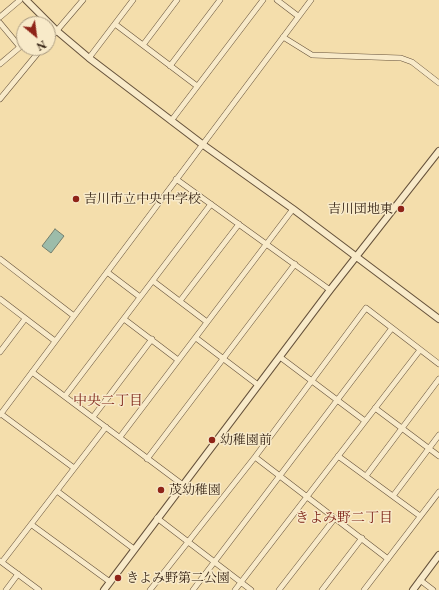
<!DOCTYPE html>
<meta charset="utf-8">
<style>
body{margin:0}
#map{position:relative;width:439px;height:590px;overflow:hidden;background:#f4deac;font-family:"EB Garamond",serif}
canvas{display:block}
.north{position:absolute;left:16px;top:16px;width:40px;height:40px;box-sizing:border-box;background:#f8eac9;border:1px solid #aa9b81;border-radius:50%;rotate:151deg;font-size:11px;font-weight:700;line-height:16px;text-align:center;color:#362415}
.north::after{content:'';display:block;margin:auto;width:14px;height:18px;background:#8f2418;clip-path:polygon(50% 0,100% 100%,50% 72%,0 100%)}
</style>
<div id="map">
<canvas width="439" height="590"></canvas>
<div class="north">N</div>
</div>
<script>
const g = document.querySelector('canvas').getContext('2d');
g.lineJoin = 'round';
function paint(path, color) { g.fillStyle = color; g.fill(path, 'evenodd'); }
const poly = rows => new Path2D(rows.map(r => 'M' + r).join(''));
function trace(path, color, width, dash) { g.strokeStyle = color; g.lineWidth = width; g.lineCap = dash ? 'butt' : 'round'; g.setLineDash(dash || []); g.stroke(path); }
function write(font, color, halo, rows, align = 'center') {
  g.font = font + ' "EB Garamond","Noto Serif JP",serif'; g.lineWidth = 3; g.setLineDash([]); g.textBaseline = 'middle'; g.strokeStyle = halo; g.fillStyle = color; for (const [text, x, y, turn = 0] of rows) {
    g.save(); g.translate(x, y); g.rotate((+turn || 0) * Math.PI / 180); g.textAlign = isNaN(turn) ? turn : align; if (halo) g.strokeText(text, 0, 0); g.fillText(text, 0, 0); g.restore();
  }
}
const water = poly([
 [55,229,64,236,51,253,42,246,55,229]
]);
const minor = poly([
 [277,0,298,16],
 [0,17,20,0],
 [0,23,20,47,0,64],
 [115,24,197,86],
 [283,37,312,55,401,58,412,62,439,83],
 [48,41,83,0],
 [143,45,177,0],
 [89,58,133,0],
 [170,66,220,0],
 [0,99,42,48],
 [171,121,263,0],
 [176,179,330,290],
 [0,259,74,316],
 [107,272,140,297],
 [153,281,207,322],
 [0,299,55,341],
 [180,301,239,224],
 [124,319,178,360],
 [196,338,258,385],
 [0,352,25,319],
 [280,357,365,421],
 [32,372,183,485],
 [65,396,211,204],
 [375,408,439,456],
 [1,414,74,468],
 [0,415,311,0],
 [93,417,152,339],
 [120,437,293,209],
 [338,456,420,516],
 [255,457,388,559],
 [147,459,295,264],
 [366,476,439,379],
 [57,491,134,549],
 [393,496,439,435],
 [157,518,251,590],
 [32,525,110,582],
 [0,561,39,590],
 [2,562,106,427],
 [420,580,433,590],
 [6,590,18,574],
 [150,590,255,457,366,308,439,364],
 [193,590,392,328],
 [235,590,420,350],
 [279,590,335,518],
 [322,590,362,538],
 [364,590,439,492]
]);
const tertiary = poly([
 [26,0,57,31,89,58,202,144,293,209,439,319],
 [104,590,330,290,439,151],
 [413,590,439,555]
]);
const markers = [
 [76,199,4,"#8f2418"],
 [401,209,4,"#8f2418"],
 [212,440,4,"#8f2418"],
 [161,490,4,"#8f2418"],
 [118,578,4,"#8f2418"]
];
const poiNames = [
 ["吉川市立中央中学校",84,199],
 ["吉川団地東",393,209,"right"],
 ["幼稚園前",220,440],
 ["茂幼稚園",169,490],
 ["きよみ野第二公園",126,578]
];
const neighbourhoodNames = [
 ["中央二丁目",108,401],
 ["きよみ野二丁目",344,518]
];
paint(water, '#9cbcaa');
trace(water, '#737f6e', 1);
trace(minor, '#66523b', 6);
trace(tertiary, '#66523b', 8);
trace(minor, '#f8eac9', 5);
trace(tertiary, '#f8eac9', 6);
for (const [x, y, r, color] of markers) { const dot = new Path2D(); dot.arc(x, y, r, 0, 2 * Math.PI); g.fillStyle = color; g.fill(dot); trace(dot, '#f8eac9', 1.5); }
write('13px', '#362415', '#f8eac9', poiNames, 'left');
write('14px', '#7a1f14', '#f8eac9', neighbourhoodNames);
</script>
